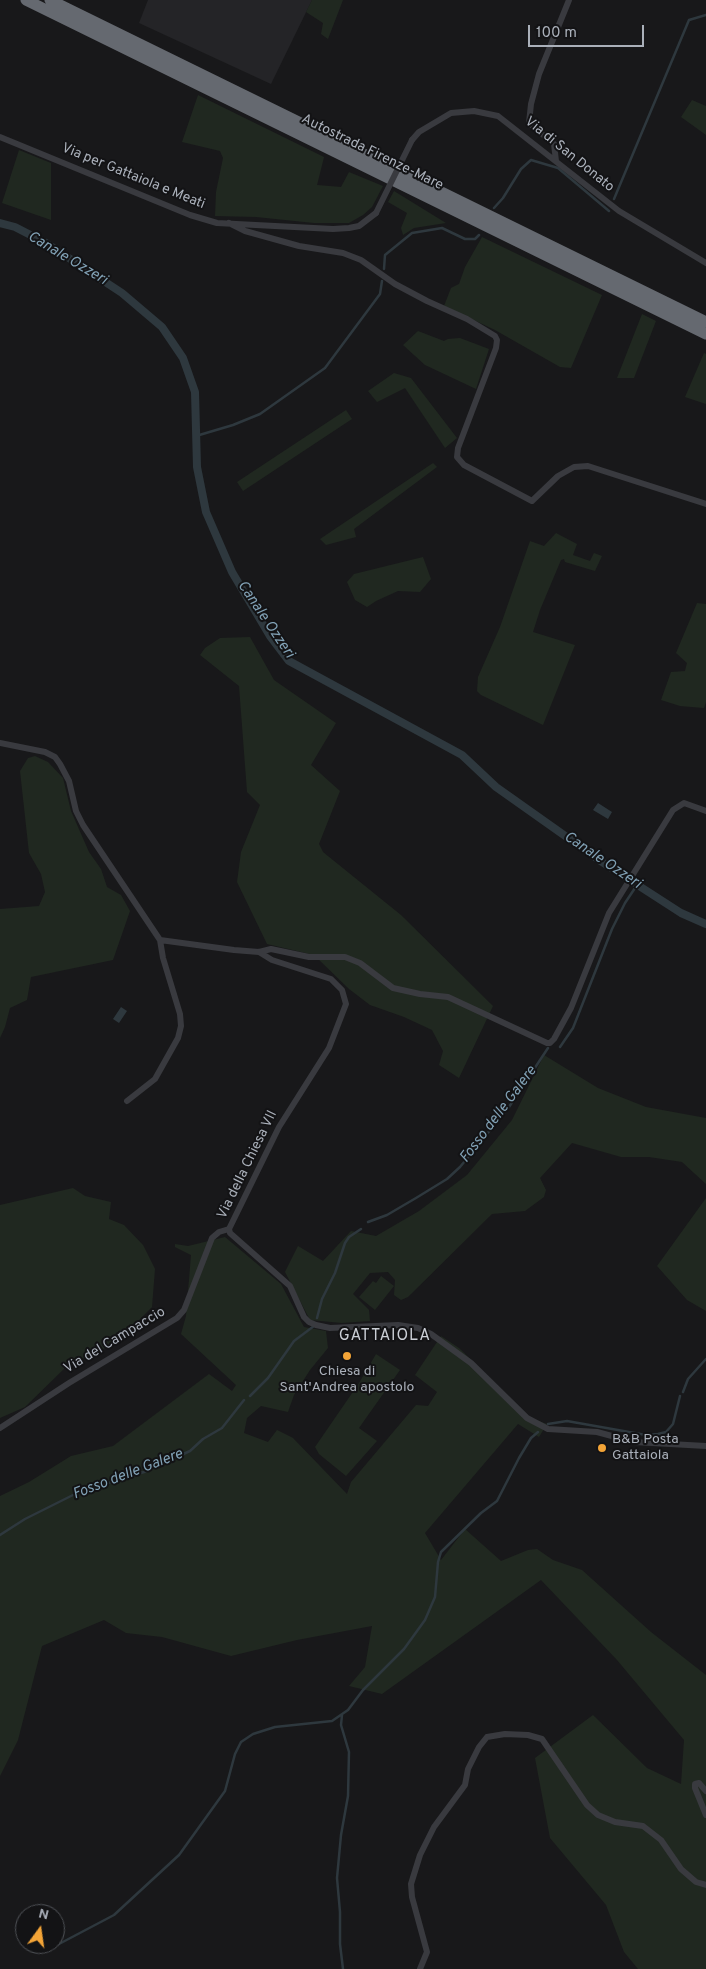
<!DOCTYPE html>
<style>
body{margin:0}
#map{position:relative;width:706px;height:1969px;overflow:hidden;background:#18181a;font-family:Overpass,sans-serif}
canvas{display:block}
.north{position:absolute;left:15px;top:1904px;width:50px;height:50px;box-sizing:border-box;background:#131315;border:1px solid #4f5257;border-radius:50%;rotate:14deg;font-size:14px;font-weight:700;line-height:20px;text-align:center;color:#aab0ba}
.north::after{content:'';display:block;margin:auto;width:18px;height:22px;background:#f3a437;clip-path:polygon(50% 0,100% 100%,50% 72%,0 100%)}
.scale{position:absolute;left:528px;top:25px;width:116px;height:22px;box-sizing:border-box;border:2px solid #aab0ba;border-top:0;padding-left:6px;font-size:15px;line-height:18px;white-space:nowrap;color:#aab0ba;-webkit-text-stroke:4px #131315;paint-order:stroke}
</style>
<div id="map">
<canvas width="706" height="1969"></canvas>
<div class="north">N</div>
<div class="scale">100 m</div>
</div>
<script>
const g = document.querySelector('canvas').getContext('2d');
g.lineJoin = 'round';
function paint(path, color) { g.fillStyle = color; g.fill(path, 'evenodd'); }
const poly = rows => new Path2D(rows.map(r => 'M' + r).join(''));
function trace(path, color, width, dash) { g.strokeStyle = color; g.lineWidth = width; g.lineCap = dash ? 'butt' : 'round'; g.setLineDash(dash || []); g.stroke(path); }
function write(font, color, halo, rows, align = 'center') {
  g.font = font + ' Overpass,sans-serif'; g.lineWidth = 4; g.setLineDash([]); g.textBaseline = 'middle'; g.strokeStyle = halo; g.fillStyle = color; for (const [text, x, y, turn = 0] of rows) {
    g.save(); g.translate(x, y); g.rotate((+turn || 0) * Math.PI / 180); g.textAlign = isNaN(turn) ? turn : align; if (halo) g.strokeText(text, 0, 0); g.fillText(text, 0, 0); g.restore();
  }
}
const built = poly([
 [148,0,312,0,271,84,139,23]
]);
const green = poly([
 [312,0,343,0,328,39,321,34,323,23,306,12],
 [198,95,324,157,317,185,341,187,349,172,383,186,372,207,363,215,349,223,314,223,256,217,215,216,216,192,223,158,220,151,182,142],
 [692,100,706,106,706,135,681,117],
 [19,150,51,163,51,220,2,203],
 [394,191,446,223,414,228,403,235,401,228,407,213,388,202],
 [482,237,602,295,571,368,560,367,495,330,444,306,451,288,459,284,465,267],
 [642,314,656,321,634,378,617,378],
 [418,331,444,341,448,339,460,338,489,349,476,389,425,365,403,345],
 [704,353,706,354,706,404,685,397],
 [394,373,411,378,457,438,445,448,405,388,377,402,368,391],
 [346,410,352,419,243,491,237,482],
 [433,463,437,467,354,529,356,537,326,545,320,539],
 [556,533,577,544,573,555,590,561,594,553,602,556,595,571,565,562,564,559,561,560,540,610,533,632,575,645,543,725,481,695,477,691,478,677,500,627,530,541,544,546],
 [423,557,431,579,420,592,398,591,376,601,367,607,355,600,347,582,354,574],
 [697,603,706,604,706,702,704,708,680,706,661,700,671,672,685,671,687,663,676,653],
 [250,637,274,680,336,723,311,765,340,791,319,844,323,852,401,915,493,1006,459,1078,439,1065,443,1051,432,1030,404,1017,370,1005,349,989,314,955,267,944,237,882,241,852,260,805,247,792,239,686,200,655,205,648,220,638],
 [35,756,48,762,63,778,71,811,89,852,101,869,107,887,121,895,130,911,113,960,31,977,27,1000,10,1008,5,1027,0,1038,0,909,39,906,45,892,41,874,29,853,20,771,28,758],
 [544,1055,598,1088,646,1107,706,1118,706,1184,682,1162,649,1157,621,1157,572,1143,540,1178,546,1190,544,1197,525,1211,492,1214,408,1297,401,1300,394,1295,395,1280,388,1272,370,1273,353,1294,369,1310,370,1321,342,1323,310,1320,285,1272,298,1246,323,1261,351,1231,376,1236,419,1211,467,1175,512,1120],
 [73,1188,85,1196,111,1202,109,1219,124,1225,143,1245,155,1269,152,1307,116,1343,67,1366,25,1407,0,1418,0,1205],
 [706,1198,706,1311,687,1300,657,1266],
 [225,1237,281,1284,304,1327,326,1331,328,1348,310,1370,294,1395,288,1412,261,1406,247,1418,244,1433,268,1442,277,1430,293,1438,347,1494,351,1482,416,1405,428,1406,437,1392,415,1375,441,1336,459,1348,531,1418,547,1424,539,1437,518,1424,425,1533,441,1560,465,1529,501,1561,528,1550,537,1549,553,1560,582,1570,651,1632,706,1675,706,1969,638,1969,624,1952,606,1905,550,1838,535,1758,593,1715,647,1768,681,1784,684,1740,617,1660,541,1580,382,1694,349,1686,365,1667,372,1626,297,1640,231,1656,162,1637,126,1633,104,1620,42,1646,18,1740,0,1776,0,1496,29,1482,71,1456,113,1446,209,1374,232,1391,236,1385,181,1334,186,1316,191,1255,175,1247,175,1244,188,1246],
 [381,1276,394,1286,375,1310,359,1297,373,1281,376,1283],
 [376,1354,400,1370,359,1428,377,1441,346,1476,319,1454,315,1447,359,1383]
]);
const water = poly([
 [598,803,612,812,608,819,593,810],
 [121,1007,127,1011,119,1023,113,1019]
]);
const stream = poly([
 [614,199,689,20,706,15],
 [494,208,503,198,521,169,531,160,558,168,609,211],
 [384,269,385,255,412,233,442,228,465,239,475,239,479,235],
 [196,436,233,425,260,414,325,368,380,294,382,281],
 [560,1047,573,1028,612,929,625,903,637,885],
 [368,1222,387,1215,416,1198,447,1179,460,1167,509,1107,548,1048],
 [317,1318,322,1299,335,1273,345,1243,349,1237,361,1229],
 [683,1392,688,1379,706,1359],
 [250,1396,268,1378,294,1341,314,1326],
 [548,1424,567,1421,646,1435,658,1434,666,1432,673,1424,680,1396],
 [0,1535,25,1519,79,1492,144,1472,190,1451,203,1439,222,1428,244,1400],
 [342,1715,341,1725,349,1752,348,1796,341,1835,337,1878,340,1912,340,1944,343,1969],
 [59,1944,114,1915,179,1855,225,1791,235,1754,241,1742,253,1734,275,1727,332,1721,348,1710,363,1690,404,1649,425,1620,435,1597,438,1562,441,1552,481,1513,497,1501,519,1458,531,1438,538,1432]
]);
const canal = poly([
 [0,223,15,227,46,243,122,293,162,327,183,358,195,392,197,467,206,512,232,572,270,636,289,661,462,755,496,787,602,862,681,913,706,924]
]);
const street = poly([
 [0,137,190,215,217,223,333,229,349,228,359,226,376,213],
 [412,140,419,132,451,113,474,111,498,116,619,211,706,263],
 [556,161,554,144,529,123,531,104,539,74,569,0],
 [229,223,245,231,299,246,343,253,361,260,395,284,427,301,467,319,495,336,497,340,496,348,458,448,457,457,464,465,532,501,558,476,574,467,588,466,706,504],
 [0,743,45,752,55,757,60,764,69,781,76,811,83,825,160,940,234,950,259,952,271,949,309,957,345,957,360,963,393,988,420,994,448,997,547,1043,550,1043,554,1039,571,1008,609,913,673,810,684,803,706,811],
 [259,952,272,960,331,979,342,990,346,1004,329,1048,279,1127,229,1229,230,1233,290,1286,304,1317,309,1322,316,1325,330,1328,398,1325,418,1328,431,1334,471,1363,527,1418,548,1429,597,1432,634,1442,706,1446],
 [127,1101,155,1079,178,1038,181,1026,180,1014,163,958,160,940],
 [0,1428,69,1383,177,1318,184,1310,212,1238,219,1232,229,1229],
 [706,1791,699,1783,695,1784,695,1788,706,1815],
 [420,1969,427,1952,412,1897,411,1884,420,1855,434,1827,465,1785,468,1769,479,1747,487,1737,505,1734,528,1735,542,1739,587,1805,598,1815,615,1822,643,1826,661,1840,681,1869,696,1882,706,1885]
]);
const highway = poly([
 [26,0,706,334],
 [50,0,706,322]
]);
const streetBridge = poly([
 [376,213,412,140]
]);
const markers = [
 [347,1356,5,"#f3a437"],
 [602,1448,5,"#f3a437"]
];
const streetNames = [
 ["Autostrada Firenze-Mare",372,153,26],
 ["Via di San Donato",569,155,39],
 ["Via per Gattaiola e Meati",133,177,22],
 ["Via della Chiesa VII",248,1165,-64],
 ["Via del Campaccio",115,1341,-31]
];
const poiNames = [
 ["Chiesa di",347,1372],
 ["Sant'Andrea apostolo",347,1388],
 ["B&B Posta",612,1440,"left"],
 ["Gattaiola",612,1456,"left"]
];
const waterNames = [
 ["Canale Ozzeri",67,259,31],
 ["Canale Ozzeri",265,620,56],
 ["Canale Ozzeri",602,861,34],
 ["Fosso delle Galere",499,1115,-53],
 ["Fosso delle Galere",128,1475,-21]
];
const quarterNames = [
 ["GATTAIOLA",385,1337]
];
paint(built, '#242427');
paint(green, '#202820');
paint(water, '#2e383e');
trace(stream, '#2e383e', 2.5);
trace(canal, '#2e383e', 8);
trace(street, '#393a3f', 6);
trace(highway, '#656970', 11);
trace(streetBridge, '#393a3f', 6);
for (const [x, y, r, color] of markers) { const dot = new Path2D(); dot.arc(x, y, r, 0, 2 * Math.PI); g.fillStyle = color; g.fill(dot); trace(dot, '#131315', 2); }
write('14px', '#aab0ba', '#131315', streetNames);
write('14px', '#aab0ba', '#131315', poiNames);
write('italic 15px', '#81a1b5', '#131315', waterNames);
g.letterSpacing = '1px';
write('16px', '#cbcfd6', '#131315', quarterNames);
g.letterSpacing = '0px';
</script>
